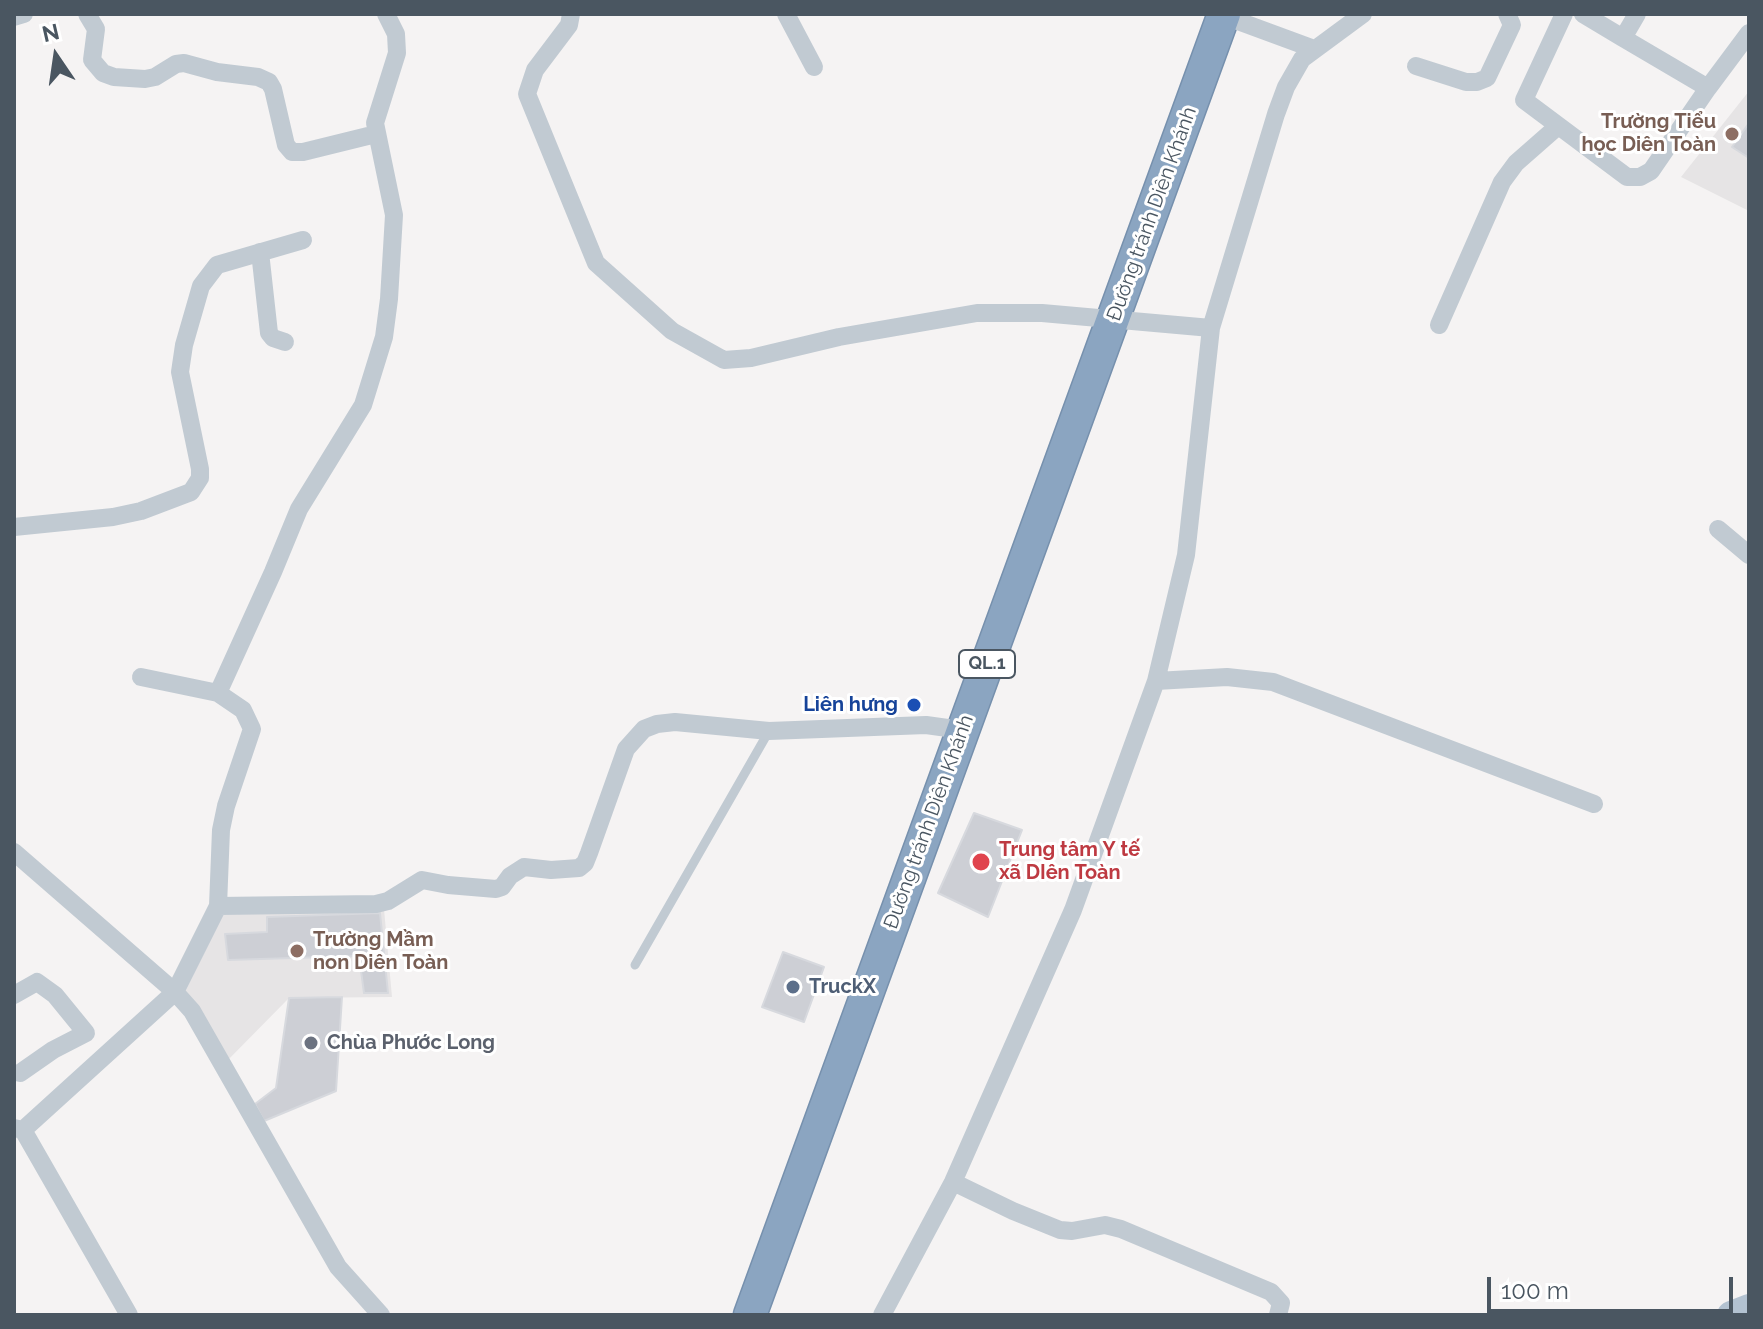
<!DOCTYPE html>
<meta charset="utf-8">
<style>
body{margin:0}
#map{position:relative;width:1763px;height:1329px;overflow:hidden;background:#f5f3f3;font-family:Raleway,sans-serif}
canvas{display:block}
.frame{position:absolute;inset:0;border:16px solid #4a5661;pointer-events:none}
.north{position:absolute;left:16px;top:16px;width:80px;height:80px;-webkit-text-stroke:6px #fff;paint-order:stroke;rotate:347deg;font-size:22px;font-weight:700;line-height:32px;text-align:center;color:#4a5661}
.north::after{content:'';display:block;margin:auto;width:28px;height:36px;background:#4a5661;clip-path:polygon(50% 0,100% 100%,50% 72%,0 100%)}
.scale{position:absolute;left:1487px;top:1277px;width:246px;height:36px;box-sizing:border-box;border:4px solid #4a5661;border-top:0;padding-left:10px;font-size:24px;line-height:28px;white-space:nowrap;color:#4a5661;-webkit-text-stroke:6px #fff;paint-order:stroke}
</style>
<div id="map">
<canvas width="1763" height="1329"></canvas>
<div class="frame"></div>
<div class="north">N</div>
<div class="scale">100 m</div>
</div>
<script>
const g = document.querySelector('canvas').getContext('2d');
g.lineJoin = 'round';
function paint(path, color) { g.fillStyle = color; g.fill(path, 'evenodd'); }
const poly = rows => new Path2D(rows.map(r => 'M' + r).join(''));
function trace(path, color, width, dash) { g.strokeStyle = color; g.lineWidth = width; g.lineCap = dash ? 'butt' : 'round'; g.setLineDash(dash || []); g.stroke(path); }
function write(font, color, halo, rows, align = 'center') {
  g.font = font + ' Raleway,sans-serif'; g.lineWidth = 6; g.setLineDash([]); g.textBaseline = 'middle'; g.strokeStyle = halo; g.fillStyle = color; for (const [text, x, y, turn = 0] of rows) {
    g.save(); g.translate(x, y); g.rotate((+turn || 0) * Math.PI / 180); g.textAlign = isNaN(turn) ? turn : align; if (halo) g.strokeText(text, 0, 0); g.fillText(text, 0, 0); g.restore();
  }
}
const education = poly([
 [1749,91,1749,211,1681,177],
 [384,909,392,997,289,998,224,1064,185,992,225,910]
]);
const building = poly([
 [1749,123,1749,158,1732,147,1749,123],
 [974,813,1022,830,988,917,938,893,974,813],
 [380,913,388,993,364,993,359,956,228,960,225,934,267,932,267,917,380,913],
 [783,952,824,967,804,1022,762,1007,783,952],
 [342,997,336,1091,264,1121,255,1104,276,1088,289,998,342,997]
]);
const lane = poly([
 [635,965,769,731]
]);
const street = poly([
 [87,14,96,29,92,60,103,73,114,77,145,79,155,77,176,64,184,63,217,72,258,77,269,82,273,89,286,145,292,152,303,152,376,134],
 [571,14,569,25,535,70,527,94,596,263,672,331,724,360,751,358,839,337,977,313,1042,313,1211,328],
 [786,14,814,67],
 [1219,14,1314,49],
 [1564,14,1524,100,1627,177,1640,177,1651,171,1708,88],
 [1583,14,1623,38],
 [1637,14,1623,38,1708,88,1749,33],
 [14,17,24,14],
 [1416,66,1466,82,1477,82,1487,78,1512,25,1507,14],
 [260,252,269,333,273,338,285,342],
 [1439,325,1502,182,1516,163,1557,127],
 [14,527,113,517,141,511,191,492,200,478,200,469,180,372,184,345,201,286,217,265,303,240],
 [1718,529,1749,555],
 [141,677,218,693],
 [1156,681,1227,677,1273,682,1594,804],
 [14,852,175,992,192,1011,338,1267,381,1315],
 [218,906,376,904,388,901,422,880,448,885,496,889,502,887,510,876,524,867,551,870,579,868,585,863,589,853,626,749,644,729,657,724,675,722,769,731,926,725,962,730],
 [14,995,37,982,55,995,86,1033,53,1050,20,1073],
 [14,1128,23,1130,175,992,218,906,221,830,226,806,252,729,243,710,218,693,273,572,299,509,363,405,384,337,389,299,394,215,375,123,397,53,396,34,386,14],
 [23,1130,129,1315],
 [953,1182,1013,1211,1060,1230,1072,1231,1105,1225,1121,1229,1271,1292,1281,1303,1278,1315],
 [882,1315,953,1182,1073,910,1156,681,1186,555,1211,328,1276,114,1286,87,1302,59,1363,14]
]);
const primary = poly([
 [1731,1315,1749,1308]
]);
const highway = poly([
 [750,1315,1224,14]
]);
const markers = [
 [1732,134,8,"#8d6e63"],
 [914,705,8,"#1a4fb4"],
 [981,862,10,"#e0444e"],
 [297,951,8,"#8d6e63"],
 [793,987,8,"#5c6f8a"],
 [311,1043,8,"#6b7280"]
];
const shields = [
 [987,664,56]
];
const shieldNames = [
 ["QL.1",987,664]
];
const educationNames = [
 ["Trường Tiểu",1716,122],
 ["học Diên Toàn",1716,145],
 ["Trường Mầm",313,940,"left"],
 ["non Diên Toàn",313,963,"left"]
];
const streetNames = [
 ["Đường tránh Diên Khánh",1152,214,-70],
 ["Đường tránh Diên Khánh",929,822,-70]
];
const transitNames = [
 ["Liên hưng",898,705]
];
const healthNames = [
 ["Trung tâm Y tế",999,850],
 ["xã DIên Toàn",999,873]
];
const serviceNames = [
 ["TruckX",809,987]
];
const worshipNames = [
 ["Chùa Phước Long",327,1043]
];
paint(education, '#e6e4e5');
paint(building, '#cdcfd5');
trace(building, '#d7d9de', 2);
trace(highway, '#7690ad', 35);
trace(lane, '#c1cad2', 9);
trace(street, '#c1cad2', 18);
trace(primary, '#b3c2d1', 28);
trace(highway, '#8ba5c1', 32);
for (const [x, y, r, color] of markers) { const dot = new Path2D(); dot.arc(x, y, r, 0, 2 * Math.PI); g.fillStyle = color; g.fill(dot); trace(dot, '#fff', 3); }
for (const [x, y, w] of shields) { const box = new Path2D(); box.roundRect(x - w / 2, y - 14, w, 28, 6); g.fillStyle = '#fff'; g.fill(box); trace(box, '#4a5661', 2); }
write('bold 18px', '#4a5661', null, shieldNames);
write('bold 20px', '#785e54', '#fff', educationNames, 'right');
write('20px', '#4a5661', '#fff', streetNames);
write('bold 20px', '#164399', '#fff', transitNames, 'right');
write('bold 20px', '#be3a42', '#fff', healthNames, 'left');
write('bold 20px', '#4e5e75', '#fff', serviceNames, 'left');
write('bold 20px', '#5b616d', '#fff', worshipNames, 'left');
</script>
